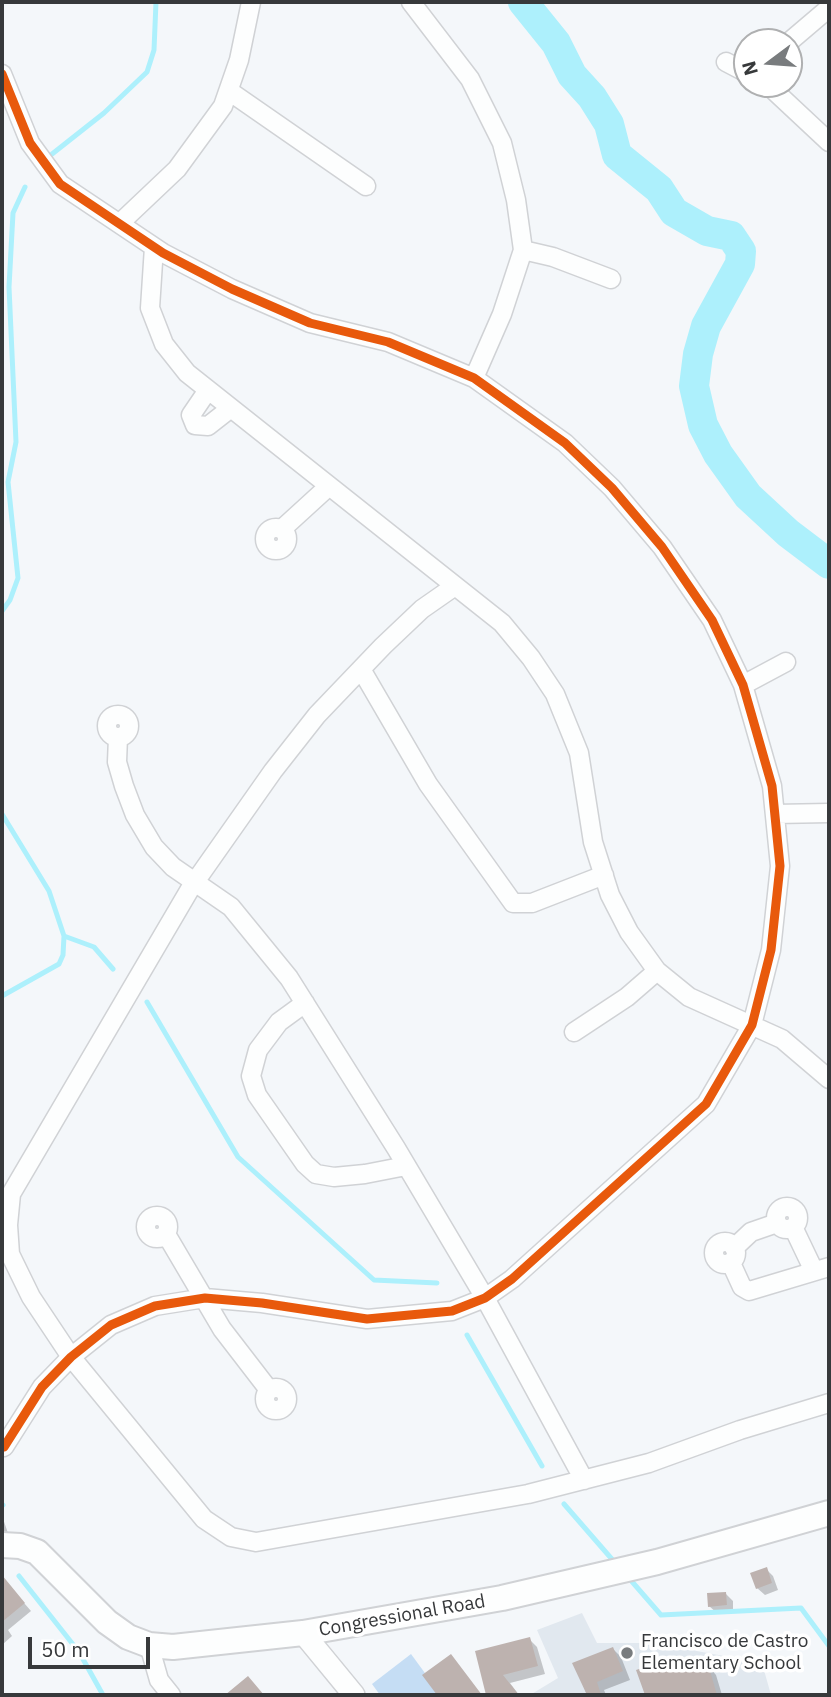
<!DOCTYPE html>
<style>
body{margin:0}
#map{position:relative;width:831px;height:1697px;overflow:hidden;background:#f4f7fa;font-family:"IBM Plex Sans",sans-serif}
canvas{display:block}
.frame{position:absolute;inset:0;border:4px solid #37393b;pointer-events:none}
.north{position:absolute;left:733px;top:28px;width:70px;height:70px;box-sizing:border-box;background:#fff;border:2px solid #afb0b1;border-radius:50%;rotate:254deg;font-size:19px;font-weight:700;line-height:28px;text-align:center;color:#37393b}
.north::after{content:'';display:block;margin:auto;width:24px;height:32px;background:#797c7e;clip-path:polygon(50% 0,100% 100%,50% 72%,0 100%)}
.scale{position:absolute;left:28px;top:1637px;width:122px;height:32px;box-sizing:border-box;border:4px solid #37393b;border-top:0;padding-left:9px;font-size:21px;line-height:24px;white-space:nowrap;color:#37393b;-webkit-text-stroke:5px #fff;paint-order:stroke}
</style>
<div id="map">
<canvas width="831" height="1697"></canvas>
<div class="frame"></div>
<div class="north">N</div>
<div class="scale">50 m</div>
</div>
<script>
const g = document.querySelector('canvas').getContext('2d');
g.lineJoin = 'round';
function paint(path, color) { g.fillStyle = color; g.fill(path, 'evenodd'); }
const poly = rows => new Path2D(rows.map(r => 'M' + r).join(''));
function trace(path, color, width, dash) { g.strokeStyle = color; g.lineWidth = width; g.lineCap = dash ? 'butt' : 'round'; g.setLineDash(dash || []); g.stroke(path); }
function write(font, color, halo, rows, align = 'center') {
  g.font = font + ' "IBM Plex Sans",sans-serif'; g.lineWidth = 7; g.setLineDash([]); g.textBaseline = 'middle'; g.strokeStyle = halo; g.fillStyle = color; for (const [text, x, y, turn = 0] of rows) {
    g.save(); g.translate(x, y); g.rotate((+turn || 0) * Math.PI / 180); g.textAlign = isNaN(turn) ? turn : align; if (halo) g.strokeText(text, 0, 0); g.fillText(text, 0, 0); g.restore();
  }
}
const built = poly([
 [582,1613,597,1643,653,1643,762,1663,771,1695,530,1695,558,1678,537,1630]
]);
const green = poly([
 [411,1654,441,1695,380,1695,372,1684]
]);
const shadow = poly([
 [2,1516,8,1533,2,1535],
 [766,1569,773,1576,778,1590,765,1595,757,1588],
 [5,1581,31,1611,8,1630,12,1636,2,1645,2,1584],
 [726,1594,733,1601,733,1612,717,1613,709,1606],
 [529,1639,537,1647,545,1674,510,1683,519,1695,488,1695,477,1653],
 [613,1649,621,1657,630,1680,604,1690,606,1695,587,1695,575,1664],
 [675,1659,685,1672,708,1666,716,1675,722,1695,647,1695,638,1671]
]);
const stream = poly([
 [47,158,104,113,147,72,154,50,156,2],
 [2,611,10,600,18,578,8,482,16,442,9,287,13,213,25,187],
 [2,814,49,891,64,936,63,955,59,964,2,996],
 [64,936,94,947,113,969],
 [147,1002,238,1157,374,1280,437,1283],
 [467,1335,542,1466],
 [2,1504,3,1505],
 [564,1504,617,1565],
 [19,1576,79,1652,103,1695],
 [628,1577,661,1615,801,1608,829,1646]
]);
const river = poly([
 [523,2,556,43,572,75,592,97,609,124,617,155,659,189,674,212,707,231,731,236,741,251,740,264,706,326,698,354,694,386,703,425,718,454,748,496,788,533,829,564]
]);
const building = poly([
 [767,1567,772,1583,756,1589,750,1573],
 [2,1575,25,1603,2,1622],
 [726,1592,727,1605,708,1607,707,1593],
 [530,1637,538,1666,503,1675,519,1695,486,1695,475,1651],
 [613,1647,623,1671,597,1682,601,1695,587,1695,572,1663],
 [451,1654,482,1695,437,1695,422,1675],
 [675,1657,680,1672,708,1664,717,1695,645,1695,636,1670],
 [248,1676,264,1695,225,1695]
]);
const minor = poly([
 [411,2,470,79,502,143,516,200,523,250,502,314,474,378],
 [789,42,829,8],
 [726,62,747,73],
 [2,74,30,143,60,184,163,253,232,289,310,323,388,342,474,378,565,443,612,488,662,547,712,620,743,685,772,786,780,866,771,950,752,1025,706,1104,512,1279,485,1298,452,1311,367,1319,262,1303,205,1298,155,1306,111,1325,71,1357,42,1387,4,1447],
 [767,84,829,142],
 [229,91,366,186],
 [120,223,177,169,223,106,239,60,251,2],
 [154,247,150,308,164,344,187,373,502,623,531,658,555,694,579,753,593,842,610,895,629,932,657,971,689,997,782,1039,829,1079],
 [523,250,553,257,611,279],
 [208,390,191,415,195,425,208,426,231,408],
 '265 539a11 11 0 1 1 22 0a11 11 0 1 1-22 0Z',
 [282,529,328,487],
 [455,586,422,609,383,646,317,715,273,771,190,889,11,1194,8,1225,10,1254,31,1297,71,1357,204,1519,231,1537,256,1542,528,1494,649,1463,740,1430,829,1403],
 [361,669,428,784,513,903,532,903,604,875],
 [743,685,786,662],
 '107 726a11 11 0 1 1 22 0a11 11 0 1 1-22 0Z',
 [118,737,117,762,124,786,135,815,154,847,173,867,231,907,289,978,396,1148,485,1298,584,1480],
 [775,814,829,813],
 [305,1003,279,1022,258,1050,251,1076,257,1095,305,1164,316,1174,334,1177,365,1174,406,1166],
 [574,1032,627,997,657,971],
 '776 1218a11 11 0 1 1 22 0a11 11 0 1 1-22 0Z',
 '146 1227a11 11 0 1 1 22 0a11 11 0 1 1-22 0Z',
 [793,1227,814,1271],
 [166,1234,222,1329,269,1390],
 '714 1253a11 11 0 1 1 22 0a11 11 0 1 1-22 0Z',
 [734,1248,751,1232,777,1223],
 [731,1263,742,1287,749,1291,829,1267],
 '265 1399a11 11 0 1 1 22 0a11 11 0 1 1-22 0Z',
 [149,1645,159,1680,171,1695]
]);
const tertiary = poly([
 [303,1633,354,1695]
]);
const secondary = poly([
 [2,1545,20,1546,37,1552,107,1622,128,1637,149,1645,173,1647,303,1633,502,1598,657,1562,829,1513]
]);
const cycleway = poly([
 [2,74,30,143,60,184,163,253,232,289,310,323,388,342,474,378,565,443,612,488,662,547,712,620,743,685,772,786,780,866,771,950,752,1025,706,1104,512,1279,485,1298,452,1311,367,1319,262,1303,205,1298,155,1306,111,1325,71,1357,42,1387,4,1447]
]);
const markers = [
 [627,1653,7,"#797c7e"]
];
const streetNames = [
 ["Congressional Road",402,1616,-10]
];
const poiNames = [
 ["Francisco de Castro",641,1642],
 ["Elementary School",641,1664]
];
paint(built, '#e1e8ef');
paint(green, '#c5ddf4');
paint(shadow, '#0003');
trace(stream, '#adf0fc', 5);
trace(river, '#adf0fc', 30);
paint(building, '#bdb2af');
trace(minor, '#d0d2d5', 21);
trace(tertiary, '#d0d2d5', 24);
trace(secondary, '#d0d2d5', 28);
trace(minor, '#fdfefe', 18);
trace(tertiary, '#fdfefe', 21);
trace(secondary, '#fdfefe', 24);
trace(cycleway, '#e8590c', 9);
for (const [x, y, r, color] of markers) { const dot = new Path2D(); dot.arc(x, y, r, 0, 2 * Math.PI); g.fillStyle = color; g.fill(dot); trace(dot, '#fff', 2.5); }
write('19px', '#37393b', '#fff', streetNames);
write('19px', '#37393b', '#fff', poiNames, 'left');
</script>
